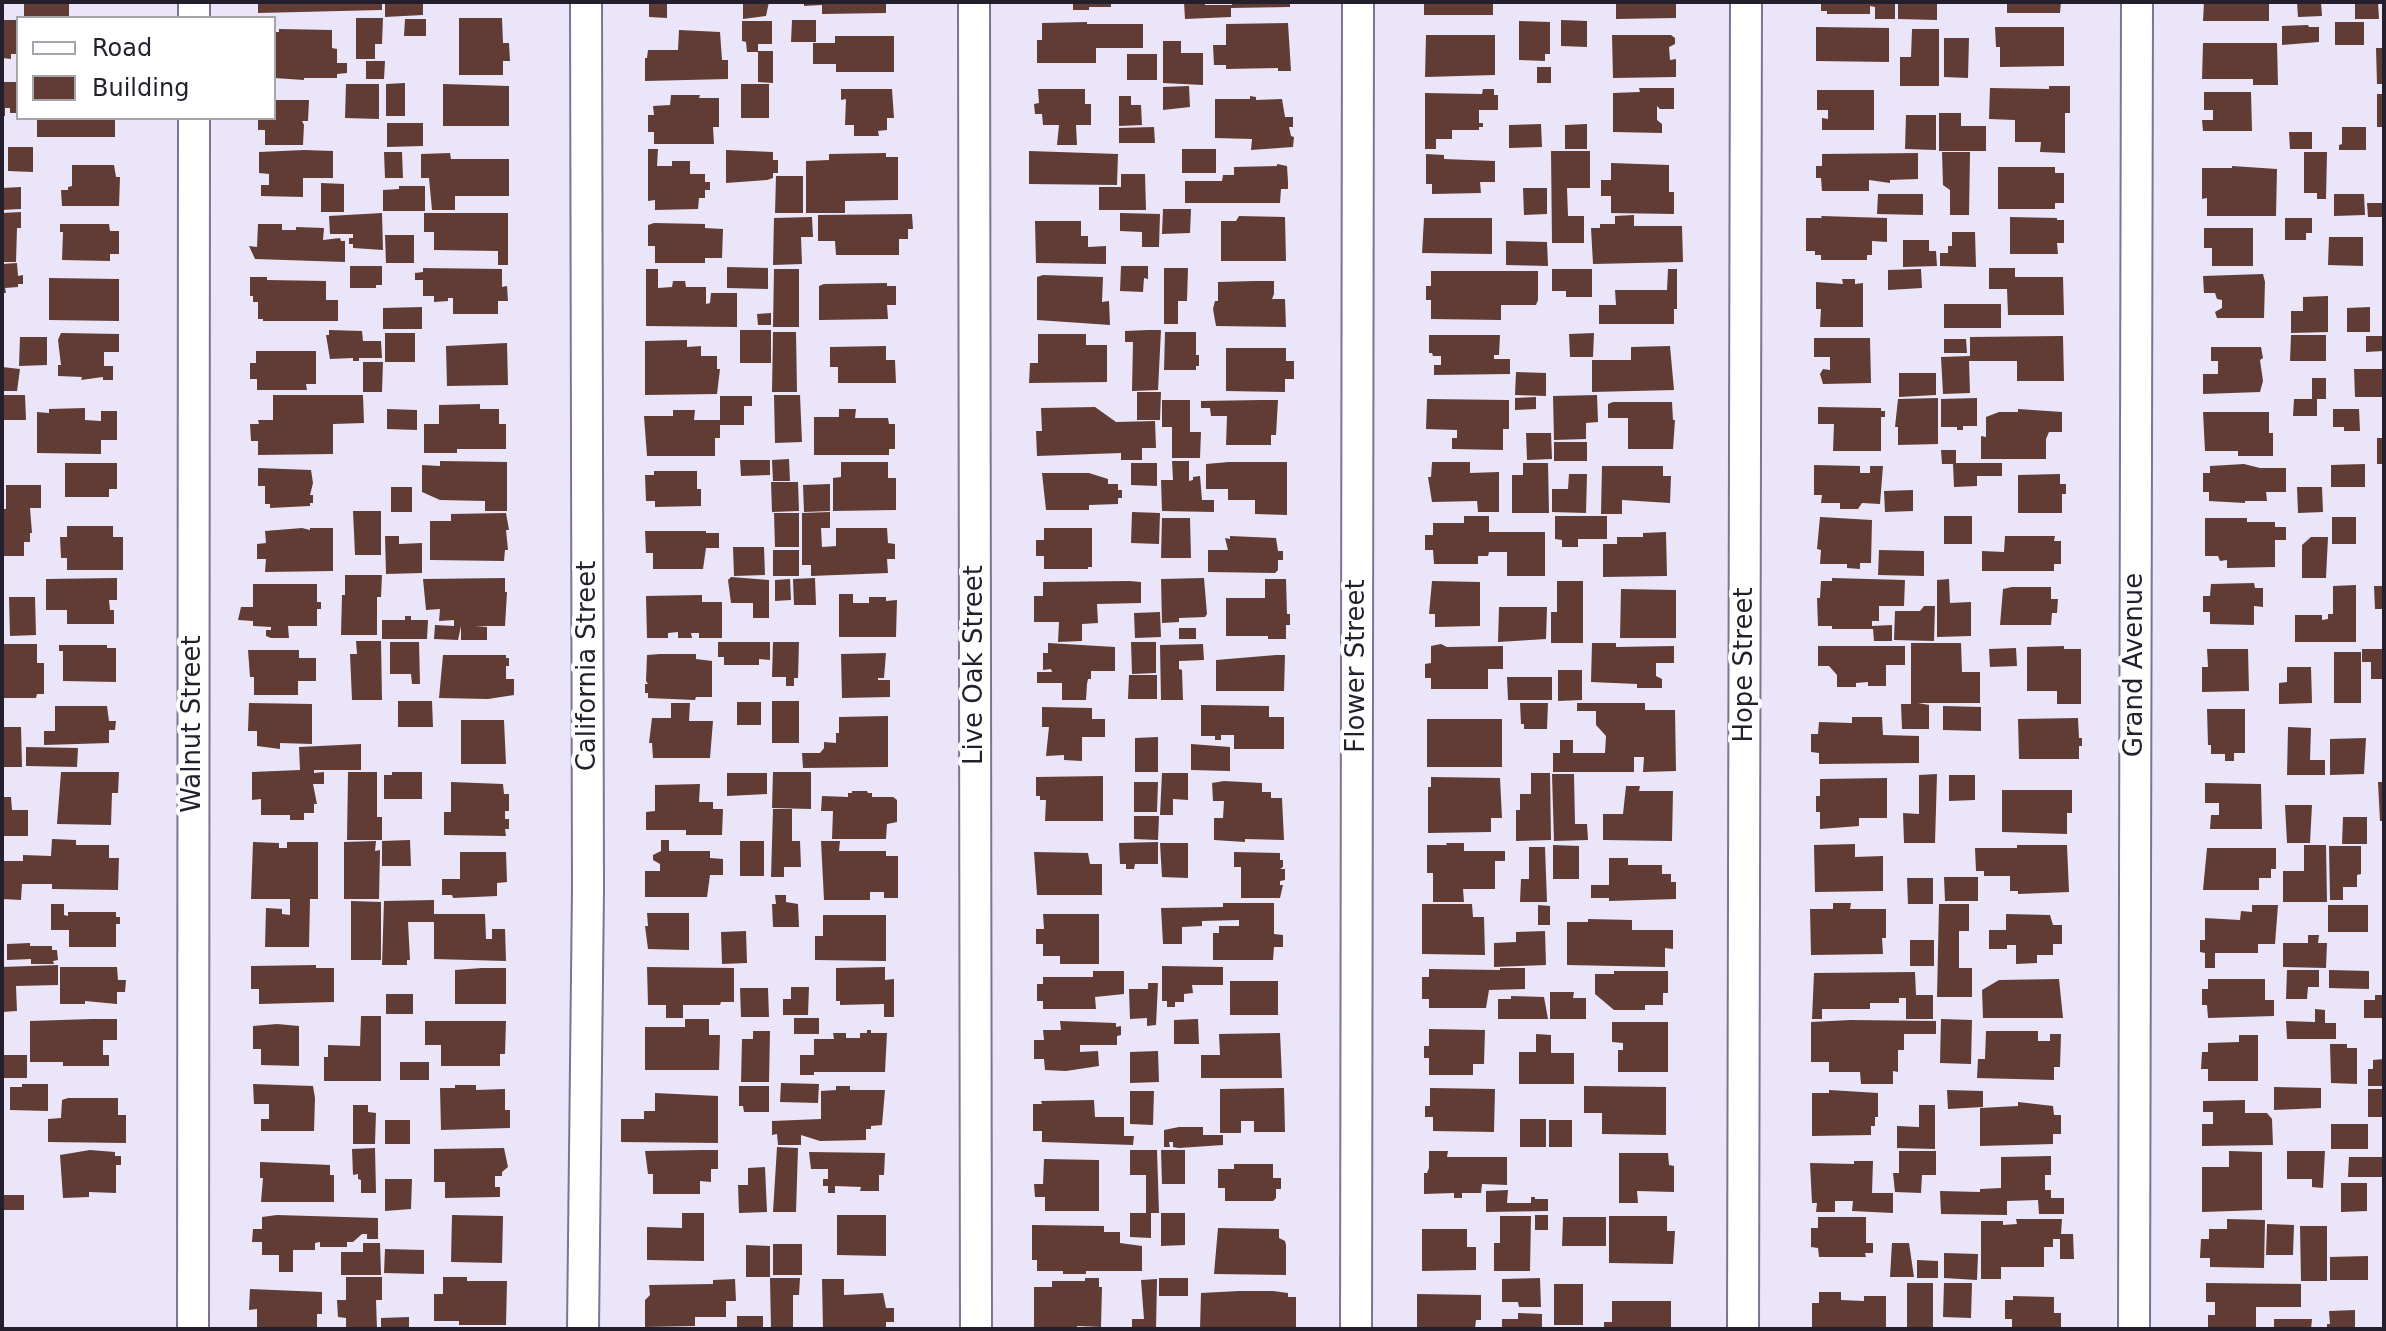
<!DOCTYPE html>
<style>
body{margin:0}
#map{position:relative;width:2386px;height:1331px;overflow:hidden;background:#ebe5fa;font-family:"DejaVu Sans",sans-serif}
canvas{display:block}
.frame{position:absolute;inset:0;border:4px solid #231f2c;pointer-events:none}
.legend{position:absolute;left:16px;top:16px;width:260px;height:104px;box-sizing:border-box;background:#fff;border:2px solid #a7a5ab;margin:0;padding:10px 14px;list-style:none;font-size:24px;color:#231f2c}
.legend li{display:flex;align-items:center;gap:16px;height:40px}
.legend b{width:40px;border:2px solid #a7a5ab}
</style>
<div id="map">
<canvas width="2386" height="1331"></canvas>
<div class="frame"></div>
<ul class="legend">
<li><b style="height:10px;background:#fff"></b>Road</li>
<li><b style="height:22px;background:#603c35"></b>Building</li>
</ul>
</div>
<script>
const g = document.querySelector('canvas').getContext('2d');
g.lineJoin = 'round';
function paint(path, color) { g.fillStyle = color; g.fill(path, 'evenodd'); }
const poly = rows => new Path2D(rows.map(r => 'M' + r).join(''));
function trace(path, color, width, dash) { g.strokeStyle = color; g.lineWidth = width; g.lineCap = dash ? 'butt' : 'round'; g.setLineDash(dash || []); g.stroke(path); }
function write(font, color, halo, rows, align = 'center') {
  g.font = font + ' "DejaVu Sans",sans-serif'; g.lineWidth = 8; g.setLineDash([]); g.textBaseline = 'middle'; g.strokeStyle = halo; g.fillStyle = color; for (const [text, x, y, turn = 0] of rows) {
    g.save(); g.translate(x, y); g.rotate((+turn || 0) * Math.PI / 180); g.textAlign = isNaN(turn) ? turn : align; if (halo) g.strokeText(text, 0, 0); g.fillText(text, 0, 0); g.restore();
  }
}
const building = poly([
 [24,2,69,2,69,16,24,17],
 [258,2,382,2,382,10,258,13],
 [385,2,423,2,423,15,385,17],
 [649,2,667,2,667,18,649,17],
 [743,2,769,2,766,16,743,19],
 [804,2,886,2,886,13,822,14,822,5,804,6],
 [1073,2,1111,2,1111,7,1089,7,1089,10,1073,10],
 [1184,2,1205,2,1205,5,1232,5,1232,2,1290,2,1290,7,1231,8,1231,17,1185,19],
 [1424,2,1493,2,1493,15,1424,15],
 [1616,2,1676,2,1676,18,1616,19],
 [1821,2,1895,2,1895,19,1875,19,1875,7,1870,6,1870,14,1827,14,1827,11,1821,11],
 [1898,2,1937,2,1937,20,1898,19],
 [2007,2,2061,2,2060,13,2007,13],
 [2204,2,2269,2,2269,21,2203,21],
 [2297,2,2321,2,2322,16,2298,17],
 [2355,2,2378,2,2379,19,2355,19],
 [356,18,383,18,382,44,375,44,375,59,356,59],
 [459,18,502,18,503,43,509,43,510,61,503,61,503,75,459,75],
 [405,19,426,19,426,36,404,36],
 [2,20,18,20,18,54,11,54,11,59,2,58],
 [792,20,816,20,816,42,791,42],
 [1561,20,1587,21,1587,47,1561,46],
 [742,21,772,21,772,44,758,44,758,51,773,51,773,83,758,82,758,52,747,52,746,42,742,41],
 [1519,21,1550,22,1550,54,1545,54,1545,61,1519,60],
 [1087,22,1087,24,1143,24,1143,48,1096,48,1096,63,1037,63,1037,40,1042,40,1042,23],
 [2335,22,2364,22,2364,45,2335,45],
 [1288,23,1291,71,1278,71,1278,68,1226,69,1226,65,1214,65,1213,45,1226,45,1226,24],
 [2308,25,2309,27,2319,27,2319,42,2282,45,2282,26],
 [1816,27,1889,28,1889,62,1816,61],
 [1995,27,2064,27,2064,66,2000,67,2000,47,1996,47],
 [279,29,332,30,332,48,337,49,337,63,347,63,347,73,337,74,337,78,304,78,304,80,274,78,274,32,279,32],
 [1912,29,1939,29,1939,86,1900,86,1900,57,1911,57],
 [679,30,720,32,722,60,728,60,728,79,645,81,645,58,647,58,648,50,678,50],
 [1426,35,1495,35,1495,75,1425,77],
 [1612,35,1671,35,1675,38,1675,44,1669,47,1670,60,1676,59,1676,77,1613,78],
 [835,36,894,36,894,72,836,72,836,64,813,64,813,43,835,43],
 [1944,38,1969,38,1968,78,1944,77],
 [1163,41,1181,41,1181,53,1203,53,1203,85,1163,83],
 [2203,43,2277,43,2278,85,2253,85,2253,79,2202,79],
 [2376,48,2384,48,2384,84,2377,84],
 [1127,54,1157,54,1157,80,1127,80],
 [366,61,385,61,384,79,366,79],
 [1537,67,1551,67,1551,83,1537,83],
 [2,82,18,82,18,113,10,113,10,108,5,108,5,116,2,116],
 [405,83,405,116,386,116,386,84],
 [346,84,379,84,379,119,345,118],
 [443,84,509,86,509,126,443,126],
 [741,84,769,84,769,118,741,118],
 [1189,86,1190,107,1163,110,1163,87],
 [2049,86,2070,86,2070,113,2065,113,2065,153,2040,152,2041,142,2015,142,2015,120,1989,119,1990,88,2049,89],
 [1639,88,1674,88,1674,109,1660,109,1657,106,1657,120,1662,124,1662,133,1613,132,1613,93,1640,92],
 [841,89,892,89,894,118,887,118,887,130,878,131,879,136,854,136,854,125,845,125,846,99,841,100],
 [1038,89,1085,89,1085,104,1091,104,1091,125,1076,125,1077,145,1057,145,1059,125,1043,125,1042,114,1035,114,1034,104,1039,103],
 [1483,89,1494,89,1494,95,1498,95,1498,110,1479,110,1479,123,1483,123,1483,127,1479,127,1479,130,1452,130,1452,139,1436,139,1436,149,1425,149,1425,93,1482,94],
 [1817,90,1874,90,1874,130,1822,130,1822,118,1828,119,1828,110,1817,110],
 [2204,92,2251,92,2252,131,2203,131,2202,120,2213,120,2213,110,2204,110],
 [2377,94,2384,94,2384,127,2377,127],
 [671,95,700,95,699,98,719,98,719,127,713,127,714,144,654,144,654,132,648,132,648,115,654,115,653,106,670,105],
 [1119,96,1131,96,1131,105,1141,105,1142,125,1119,126],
 [1250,96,1256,97,1256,100,1282,99,1285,117,1293,117,1293,127,1289,127,1291,136,1294,137,1293,147,1251,150,1252,139,1215,138,1215,99,1250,99],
 [274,100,309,100,308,121,302,121,304,125,303,145,265,145,265,130,258,130,258,118,274,118],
 [1939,113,1961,113,1961,126,1986,126,1986,151,1939,151],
 [1906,115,1936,115,1936,150,1905,149],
 [37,118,115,118,115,137,37,137],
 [387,123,423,123,423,146,387,147],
 [1541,124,1542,147,1509,148,1509,125],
 [1587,124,1587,149,1565,149,1565,125],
 [1154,127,1155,143,1119,143,1119,128],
 [2342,127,2366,127,2366,150,2339,150,2339,145,2342,144],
 [2289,132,2312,132,2312,149,2290,149],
 [8,147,33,147,33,172,8,171],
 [648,149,658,149,657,166,672,166,672,161,690,161,690,174,705,174,705,182,710,182,710,190,705,190,705,198,699,198,698,209,655,210,655,200,648,201],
 [1182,149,1216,149,1216,173,1182,173],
 [304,150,333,151,333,178,303,178,303,197,261,196,261,185,269,185,269,174,259,173,259,152],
 [726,150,773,152,773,160,778,160,778,173,773,173,773,178,767,180,726,183],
 [1029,151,1118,154,1117,185,1029,184],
 [1551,151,1590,151,1590,188,1567,188,1568,216,1584,216,1584,243,1552,243],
 [384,152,402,152,403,178,385,178],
 [1942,152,1970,152,1969,215,1950,215,1950,190,1943,185],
 [2304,152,2327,152,2326,199,2317,199,2317,193,2304,193],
 [450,153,451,159,509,159,509,196,455,196,455,210,432,210,429,178,421,178,421,154],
 [886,153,886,157,898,157,898,200,845,201,845,213,806,213,806,161,829,160,829,154],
 [1918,153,1918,179,1890,180,1890,183,1869,180,1869,191,1822,191,1821,178,1816,178,1816,166,1822,166,1822,154],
 [1426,154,1444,155,1444,159,1495,161,1495,182,1480,182,1481,193,1432,194,1432,184,1426,184],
 [1611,163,1669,165,1669,192,1674,192,1674,214,1611,213,1611,196,1601,196,1601,180,1611,180],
 [1277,164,1287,166,1288,182,1288,189,1281,189,1280,203,1185,203,1185,181,1222,181,1223,175,1234,175,1234,167,1277,166],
 [72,165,114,165,116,177,120,177,119,206,62,206,61,190,68,190,68,187,72,186],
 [2232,166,2277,169,2276,216,2207,216,2207,198,2202,199,2202,168,2232,168],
 [1998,167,2055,167,2055,173,2064,173,2064,203,2055,203,2055,209,1998,209],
 [1121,174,1145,174,1146,210,1099,210,1099,187,1121,187],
 [776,176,803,176,803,213,775,213],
 [321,183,344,184,344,212,321,212],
 [399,186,425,186,425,211,383,211,383,190,399,189],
 [21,187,21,209,2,210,2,188],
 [1523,188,1547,188,1547,214,1524,215],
 [1878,194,1923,194,1923,215,1877,214],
 [2334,194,2364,194,2365,215,2334,216],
 [2367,203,2384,203,2384,217,2368,217],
 [1163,209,1191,209,1190,233,1162,234],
 [21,212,21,228,17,228,16,262,2,262,2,213],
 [382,213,383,250,353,248,353,244,349,244,349,238,353,238,353,234,330,234,329,216],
 [424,213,508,213,508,265,498,265,498,251,434,250,434,232,424,232],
 [1120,213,1160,214,1159,247,1142,247,1142,232,1120,231],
 [912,214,913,229,908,229,908,239,899,239,899,255,836,255,835,241,818,241,818,215],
 [1634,215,1634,226,1682,226,1683,262,1593,264,1591,228,1600,228,1600,224,1615,224,1615,216],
 [1239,216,1285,217,1286,261,1221,261,1221,221,1236,221],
 [1821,216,1887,218,1887,242,1872,241,1872,255,1867,255,1867,260,1821,260,1821,255,1815,255,1815,251,1806,251,1806,218,1822,218],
 [812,217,813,237,801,237,802,264,773,265,774,218],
 [2010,217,2057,218,2057,220,2064,220,2064,243,2057,243,2058,254,2010,254],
 [1424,218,1492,218,1492,254,1422,253],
 [2285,218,2312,218,2312,233,2306,233,2306,240,2285,240],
 [1035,221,1081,221,1081,236,1088,236,1088,247,1106,246,1106,264,1036,263],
 [654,223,705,224,705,228,723,229,722,258,705,258,705,263,655,263,655,246,648,246,648,225],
 [60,224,109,224,110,231,119,231,119,254,110,254,110,261,62,260,63,232,60,232],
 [258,224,282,224,282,230,296,230,296,227,324,228,323,240,340,238,341,241,345,241,345,262,255,259,249,246,257,247],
 [2204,228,2253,228,2253,266,2212,266,2212,248,2204,248],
 [1952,232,1975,232,1976,267,1940,266,1940,253,1948,253,1948,246,1952,246],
 [385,235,414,235,414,263,386,263],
 [2329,237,2363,237,2363,266,2328,265],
 [1903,240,1929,240,1929,251,1936,251,1937,266,1903,267],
 [1506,241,1547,242,1548,266,1506,265],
 [17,263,18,276,23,275,23,284,18,284,18,287,5,288,6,293,2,293,2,264],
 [350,266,382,266,382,285,376,285,376,288,350,288],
 [1121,266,1148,266,1148,279,1144,278,1143,292,1120,291],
 [727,267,768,268,768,289,727,288],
 [423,268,502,269,502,287,507,286,508,301,498,301,498,314,453,314,453,298,448,298,448,301,434,302,434,296,423,296,423,280,415,280,415,273,423,272],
 [1164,268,1188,268,1187,301,1178,301,1178,324,1164,324],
 [1989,268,2015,268,2015,277,2063,277,2064,315,2008,315,2007,289,1989,289],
 [646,269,658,269,658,288,672,287,673,281,685,281,686,287,706,287,706,304,710,303,711,293,737,293,737,327,646,326],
 [774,269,799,269,799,327,773,327],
 [1552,269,1592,269,1592,297,1566,297,1566,291,1552,291],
 [1668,269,1677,269,1677,309,1674,309,1674,324,1599,324,1599,305,1616,305,1615,290,1667,290],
 [1921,269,1922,288,1888,290,1888,270],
 [1431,271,1538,271,1538,300,1536,305,1501,305,1501,320,1431,319,1431,300,1426,300,1426,286,1431,286],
 [2263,274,2265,282,2264,318,2217,318,2215,312,2222,308,2222,300,2217,299,2215,293,2204,293,2203,276],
 [1043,275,1103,277,1102,302,1109,301,1110,325,1037,320,1037,277],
 [250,277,267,277,267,280,326,281,326,300,338,300,338,321,263,321,263,319,258,319,258,302,253,302,253,296,250,296],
 [49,278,119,279,119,321,49,320],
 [1842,279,1855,279,1855,284,1863,283,1863,327,1820,327,1821,309,1816,309,1816,282,1843,284],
 [1255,281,1274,281,1274,294,1272,299,1285,299,1286,327,1216,326,1213,309,1215,301,1218,301,1218,282],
 [887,283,887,286,896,286,896,305,887,305,888,319,819,320,819,286,824,284],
 [2328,296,2328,332,2291,333,2291,311,2303,311,2303,297],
 [1944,304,2001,304,2001,328,1944,328],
 [422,307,422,329,383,329,383,308],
 [2370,307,2370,332,2347,332,2347,308],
 [771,313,771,325,758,325,757,314],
 [329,330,362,331,363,341,381,341,382,358,359,358,359,361,353,361,353,358,330,359,326,335,329,335],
 [740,330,771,330,771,363,740,363],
 [1148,330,1161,330,1158,390,1132,391,1133,342,1125,342,1125,331],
 [773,332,796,332,797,392,772,392],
 [1165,332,1196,332,1196,355,1199,355,1199,366,1196,366,1196,370,1164,370],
 [61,333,119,334,119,352,104,352,104,366,113,366,113,380,103,380,103,377,81,380,82,377,58,376,58,365,61,365,58,340],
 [385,333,415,333,415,362,385,362],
 [1594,333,1593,357,1570,357,1569,334],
 [1038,334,1086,334,1086,345,1107,345,1107,382,1029,383,1030,363,1038,363],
 [1429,335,1500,335,1499,355,1494,355,1494,359,1510,359,1510,374,1434,375,1434,365,1441,365,1441,356,1433,356,1432,353,1429,353],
 [2291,335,2326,335,2326,361,2290,361],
 [2063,336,2064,381,2017,381,2017,361,1969,361,1970,393,1943,394,1941,357,1970,356,1970,337],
 [2366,336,2383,336,2383,351,2366,352],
 [20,337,47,337,47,365,19,366],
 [1814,338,1870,338,1871,383,1823,384,1820,374,1823,369,1830,370,1830,357,1814,357],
 [1944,339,1966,339,1967,353,1944,353],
 [687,340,687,347,701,346,701,356,717,356,717,369,720,369,717,394,645,395,645,341],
 [507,343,508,385,447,386,446,346],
 [886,346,886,360,895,360,896,383,838,383,838,367,830,367,830,347],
 [1670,346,1674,390,1592,392,1592,360,1631,360,1631,347],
 [2211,347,2261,347,2263,358,2260,360,2263,381,2260,392,2203,394,2203,374,2218,374,2218,361,2211,361],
 [1226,348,1286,348,1286,361,1294,361,1294,379,1285,379,1285,392,1226,391],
 [256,351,316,351,316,384,306,384,307,390,257,390,257,379,250,379,250,363,256,363],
 [363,362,383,362,382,392,363,392],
 [2,367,20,369,17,391,2,391],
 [2354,369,2384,369,2384,397,2355,397],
 [1516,372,1546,373,1546,396,1515,395],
 [1899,373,1936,373,1936,395,1899,397],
 [2312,378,2326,378,2326,399,2317,399,2317,416,2293,416,2294,399,2312,399],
 [1137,392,1161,392,1160,420,1137,420],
 [2,395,25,395,26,420,2,420],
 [273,395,363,395,364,423,333,424,333,454,258,455,258,441,251,441,250,424,259,424,258,420,273,420],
 [774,395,800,395,802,442,775,443],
 [1597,395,1598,422,1586,423,1586,439,1554,440,1553,396],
 [720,396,752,396,752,406,744,406,744,425,720,425,720,438,715,438,715,456,647,456,644,416,673,416,673,410,695,410,694,420,720,420],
 [1536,397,1536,409,1515,410,1515,398],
 [1938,398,1938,444,1898,445,1898,427,1895,427,1898,399],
 [1977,398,1977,426,1963,426,1963,430,1957,430,1957,427,1941,427,1941,399],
 [1427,399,1509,400,1509,429,1503,429,1503,450,1452,449,1452,438,1457,438,1457,430,1426,429],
 [1162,400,1190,400,1190,432,1201,432,1200,458,1172,458,1172,427,1162,427],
 [1261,400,1278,400,1276,435,1271,435,1271,445,1226,445,1227,416,1211,416,1210,408,1201,408,1201,401],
 [1613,402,1672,402,1673,420,1675,420,1673,449,1628,449,1628,418,1608,418,1608,404],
 [480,404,480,409,499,409,499,424,506,424,506,449,457,449,457,453,424,453,424,424,439,424,439,405],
 [1095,407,1116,422,1155,421,1156,448,1142,448,1142,460,1121,460,1121,453,1037,456,1036,431,1042,431,1041,408],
 [1818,407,1881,408,1881,411,1885,411,1885,417,1881,417,1881,451,1833,451,1834,424,1818,424],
 [85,408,85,420,101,421,101,411,117,411,117,440,101,440,101,454,37,453,37,412,49,413,49,409],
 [387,409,417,410,417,430,387,429],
 [839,409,856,409,855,418,888,418,889,424,895,424,895,449,889,449,889,455,814,455,814,417,839,417],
 [2018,409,2062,412,2062,432,2049,432,2046,439,2046,459,1981,459,1981,436,1986,437,1986,417,1999,412,2018,412],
 [2333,409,2359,409,2360,431,2344,431,2344,427,2333,427],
 [2203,412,2269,412,2269,433,2273,433,2273,456,2238,456,2238,451,2205,451],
 [1526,433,1551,433,1552,459,1527,460],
 [2377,438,2384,438,2384,464,2377,464],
 [1554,442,1587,442,1587,461,1554,461],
 [1941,450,1956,450,1956,463,2002,463,2002,476,1977,476,1977,486,1954,487,1953,464,1942,464],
 [789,459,790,481,773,481,772,460],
 [740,460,770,460,770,475,741,476],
 [440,461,507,462,507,511,485,511,485,501,440,500,422,492,422,465,440,466],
 [1172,461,1189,461,1189,481,1193,480,1193,477,1200,476,1202,500,1214,500,1214,512,1162,511,1161,480,1173,480],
 [841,462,888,462,888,478,896,478,896,510,833,511,833,478,841,477],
 [1229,462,1287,462,1287,515,1255,514,1255,500,1228,500,1228,489,1206,489,1206,464],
 [1432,462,1470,462,1470,473,1499,472,1499,512,1478,512,1477,501,1432,502,1428,477,1431,477],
 [65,463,117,463,117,489,109,489,109,497,65,497],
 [1131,463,1157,463,1157,486,1131,485],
 [1523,463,1548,463,1549,513,1512,513,1512,475,1523,475],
 [2244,464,2260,468,2286,468,2286,492,2266,492,2267,501,2245,501,2245,503,2209,501,2209,492,2203,492,2203,473,2210,473,2210,466],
 [2365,464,2365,487,2331,487,2331,465],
 [1814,465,1860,466,1860,473,1870,473,1870,466,1883,466,1880,504,1862,503,1858,509,1840,509,1840,503,1821,503,1822,495,1814,495],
 [1602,466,1663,466,1663,476,1671,476,1670,503,1622,500,1622,514,1601,514],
 [258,468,311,470,313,483,310,495,313,495,313,503,310,503,310,506,270,508,270,504,265,504,265,486,258,486],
 [654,471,697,471,697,489,701,489,701,506,655,507,655,501,646,501,645,475,654,475],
 [1042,473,1089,473,1108,479,1108,484,1118,484,1118,490,1122,490,1122,498,1118,498,1118,504,1089,505,1089,510,1046,510],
 [1569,474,1587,474,1586,513,1552,512,1552,489,1568,489],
 [2060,474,2060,484,2066,484,2066,494,2062,494,2062,513,2018,513,2018,475],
 [771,482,798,482,799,511,772,512],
 [830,484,830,511,804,512,803,485],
 [6,485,41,485,41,508,30,508,32,533,30,533,30,542,24,542,24,556,2,556,2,509,6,509],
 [391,487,412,487,412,512,391,512],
 [2297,487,2322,487,2323,512,2298,513],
 [1913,490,1913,511,1885,512,1884,491],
 [353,511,381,511,381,555,355,555],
 [830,512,830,528,821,528,822,547,836,546,836,528,887,528,888,543,895,544,895,559,887,559,888,573,811,576,811,565,802,565,802,513],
 [1132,512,1160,513,1159,544,1131,543],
 [506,513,509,530,506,530,508,550,505,550,504,561,430,560,430,521,451,521,451,514],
 [774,513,799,513,799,547,775,547],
 [1464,516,1489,516,1489,532,1545,532,1545,576,1507,576,1507,552,1489,552,1488,556,1478,556,1478,564,1434,564,1433,550,1425,550,1425,535,1433,535,1433,523,1464,523],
 [1555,516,1607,516,1607,539,1578,539,1578,547,1562,547,1562,540,1555,539],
 [1944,516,1972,516,1972,544,1944,544],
 [1820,517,1872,520,1871,563,1860,563,1860,569,1847,568,1847,564,1820,564,1821,550,1817,549],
 [2332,517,2356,517,2356,544,2332,544],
 [1162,518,1190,518,1191,558,1161,558],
 [2205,518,2247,518,2247,522,2275,522,2275,527,2286,527,2286,540,2275,540,2275,567,2227,568,2227,560,2220,561,2218,556,2205,556],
 [67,526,113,526,113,537,123,537,123,570,67,570,67,558,61,558,60,537,67,537],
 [302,528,310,530,310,528,333,528,333,571,265,572,266,559,257,559,257,544,266,543,265,531],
 [1044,528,1092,528,1092,567,1088,567,1088,569,1044,569,1044,556,1036,556,1036,540,1044,540],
 [645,531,706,531,706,533,719,533,719,548,706,548,703,569,653,569,653,553,646,553],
 [1666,532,1667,576,1603,577,1603,544,1617,544,1617,537,1643,537,1643,533],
 [385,536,399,536,399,544,422,543,422,573,386,574],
 [1230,536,1276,538,1278,551,1283,551,1283,560,1278,560,1278,570,1275,573,1208,572,1208,550,1228,550,1225,538,1230,539],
 [2005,536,2055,536,2054,541,2061,541,2061,564,2054,564,2054,571,1982,571,1982,551,2004,552],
 [2311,537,2328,537,2326,578,2302,578,2302,545],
 [733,547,764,547,765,575,734,576],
 [773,550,799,550,799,576,773,576],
 [1879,550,1924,551,1924,576,1878,575],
 [345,575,382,575,381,597,377,597,377,635,341,635,342,595,345,595],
 [731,577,769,580,769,618,753,618,753,603,731,603,728,580],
 [117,578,117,600,109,600,110,610,114,610,114,624,67,624,67,610,46,610,46,579],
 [505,578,505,592,507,592,505,626,475,626,487,627,487,640,461,640,461,626,458,640,434,639,435,625,454,626,454,620,439,621,440,609,426,610,423,579],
 [815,578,816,605,794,605,793,579],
 [1204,578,1207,614,1205,617,1179,618,1179,622,1162,623,1161,579],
 [1832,578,1905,580,1904,606,1879,606,1879,621,1872,621,1872,626,1892,625,1892,641,1874,641,1873,629,1832,629,1832,626,1818,626,1817,598,1820,598,1821,581,1832,581],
 [790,579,791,600,775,601,775,580],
 [1265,579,1286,579,1287,614,1290,614,1290,625,1286,625,1286,639,1268,639,1268,636,1226,636,1226,598,1265,598],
 [1949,579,1950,603,1971,602,1971,636,1937,637,1937,580],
 [1129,581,1141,582,1141,603,1097,604,1098,623,1082,624,1082,641,1058,642,1059,622,1034,622,1034,596,1043,596,1043,582],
 [1432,581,1480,582,1480,626,1435,627,1435,614,1429,614],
 [1557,581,1583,581,1583,643,1551,643,1551,612,1557,612],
 [2254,583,2255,588,2263,588,2263,607,2254,606,2254,625,2210,624,2210,612,2203,612,2203,596,2210,596,2211,584],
 [253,584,317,584,317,602,321,602,321,609,317,609,317,626,288,626,289,638,271,638,266,636,266,630,271,630,271,627,253,626,253,621,238,620,241,607,253,607],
 [2356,585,2356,642,2295,642,2295,615,2322,615,2322,620,2328,619,2328,614,2333,614,2333,586],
 [2374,586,2384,586,2384,609,2375,609],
 [2012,587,2051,587,2051,599,2058,599,2057,613,2052,613,2051,625,2000,625,2003,589],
 [1621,589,1676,590,1676,638,1620,638],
 [839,594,853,594,853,603,869,603,869,597,886,597,886,601,897,600,896,637,839,637],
 [702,595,702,602,722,602,722,638,699,638,699,633,691,633,692,638,678,638,678,632,668,633,668,638,647,638,646,596],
 [9,597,35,597,36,635,10,636],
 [1924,606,1935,606,1934,641,1894,640,1895,611,1920,611],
 [1499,607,1547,607,1546,639,1498,642],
 [1160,612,1161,637,1135,638,1134,613],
 [405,616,411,616,411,620,428,620,427,639,382,639,382,620,405,620],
 [1179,628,1196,628,1196,639,1179,639],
 [356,641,381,641,382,700,352,700,350,654,357,654],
 [390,642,419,642,420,684,412,684,411,674,390,674],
 [718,642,770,642,770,660,759,659,759,665,724,665,724,657,718,657],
 [773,642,799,642,798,678,794,678,794,686,786,686,786,677,772,677],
 [1131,642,1156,642,1156,673,1132,674],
 [1048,643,1115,647,1115,671,1091,671,1091,679,1088,679,1087,684,1086,700,1062,700,1062,683,1037,683,1037,672,1052,672,1051,669,1043,670,1043,653,1048,653],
 [1592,643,1616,643,1616,647,1674,646,1674,663,1656,663,1656,676,1662,679,1662,688,1637,688,1637,684,1591,682],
 [1911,643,1961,643,1962,672,1980,672,1980,703,1918,703,1929,705,1929,729,1902,729,1901,704,1911,704],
 [2,644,37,644,37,663,44,663,44,694,37,694,36,698,2,698],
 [1203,644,1204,660,1179,661,1179,669,1182,670,1183,700,1161,700,1160,645],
 [1441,644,1447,647,1503,646,1503,669,1488,669,1488,689,1431,689,1431,678,1425,678,1425,664,1431,663,1431,646],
 [59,645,107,645,107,648,116,648,116,682,63,681,63,651,59,651],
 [1818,646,1905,646,1905,665,1886,665,1886,686,1868,686,1868,682,1856,683,1856,687,1837,687,1837,675,1829,666,1818,666],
 [2064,646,2064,649,2081,649,2081,704,2057,704,2057,691,2027,691,2027,647],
 [2016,648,2017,666,1990,667,1989,649],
 [2207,649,2248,649,2249,691,2202,692,2202,667,2208,667],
 [2362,649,2384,649,2384,679,2371,679,2371,662,2362,662],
 [248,650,299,650,299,658,316,658,316,681,298,681,298,695,254,695,254,677,250,677],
 [2334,652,2361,652,2361,703,2334,703],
 [886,653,884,678,878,678,878,680,890,680,890,697,842,698,841,654],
 [660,654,696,654,696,659,712,661,712,697,696,697,695,700,648,698,648,693,645,693,645,684,648,684,646,681,647,655],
 [443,655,506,655,506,658,509,658,509,666,506,666,506,679,514,679,514,695,488,699,439,698],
 [1276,655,1285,655,1284,691,1216,691,1216,660],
 [2287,667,2311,667,2312,703,2279,704,2279,683,2287,682],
 [1558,670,1582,670,1582,700,1558,701],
 [1129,675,1157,675,1157,699,1128,699],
 [1507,677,1552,677,1552,700,1508,700],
 [398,701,432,701,433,727,398,727],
 [772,701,799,701,799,743,772,743],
 [737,702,761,702,761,725,737,725],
 [249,703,312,704,312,744,280,743,280,749,257,746,257,731,248,731],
 [671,703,690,703,689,721,713,721,710,758,653,758,652,743,649,743,652,718,671,718],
 [1520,703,1548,703,1547,729,1524,729,1524,724,1521,724],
 [1577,703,1645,703,1645,710,1675,710,1676,771,1643,772,1644,757,1634,757,1634,772,1553,772,1553,753,1560,753,1560,740,1573,740,1573,753,1605,753,1606,736,1596,725,1596,711,1577,711],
 [1201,705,1269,706,1269,717,1284,717,1284,749,1234,749,1234,735,1221,735,1221,740,1215,740,1215,736,1201,736],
 [55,706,107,706,109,721,116,721,115,730,109,730,109,743,44,745,44,731,55,731],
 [1943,706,1981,707,1981,731,1943,730],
 [1042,707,1092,708,1092,719,1105,719,1105,737,1082,737,1082,761,1064,760,1064,755,1046,756,1049,727,1042,727],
 [2207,709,2245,709,2245,753,2234,753,2234,761,2225,761,2225,754,2211,754,2211,745,2208,745],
 [888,716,888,767,803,768,802,753,820,753,824,748,824,742,836,743,836,733,839,733,839,717],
 [1852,717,1882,717,1883,735,1919,736,1919,763,1819,764,1819,753,1811,752,1811,734,1818,734,1819,722,1852,723],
 [2078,718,2079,738,2082,738,2082,746,2079,746,2079,759,2019,759,2018,719],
 [1427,719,1502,719,1502,767,1427,767],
 [461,720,504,720,506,764,461,764],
 [2,727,21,727,22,767,2,767],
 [2288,727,2311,728,2310,760,2325,760,2325,775,2287,775],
 [1158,737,1158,772,1135,772,1135,738],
 [2366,738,2364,774,2330,775,2330,739],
 [361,744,361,770,314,770,314,773,324,772,324,784,313,784,317,804,314,804,314,813,304,813,304,820,290,820,290,815,261,815,261,799,252,800,252,772,300,770,299,747],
 [1191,744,1230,747,1230,771,1191,770],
 [26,747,78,748,77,767,26,766],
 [61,772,119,772,118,793,112,793,111,825,57,824],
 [348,772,377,772,377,817,382,817,382,840,347,840],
 [392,772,422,772,422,799,384,799,384,775,392,775],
 [773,772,811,772,811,809,772,808],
 [727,773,767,773,767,794,727,796],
 [1162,773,1188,773,1188,800,1173,799,1173,815,1160,815],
 [1531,773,1550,773,1551,840,1516,841,1516,810,1520,810,1520,794,1531,794],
 [1552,774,1574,774,1575,824,1587,824,1588,840,1554,841],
 [1937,774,1935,843,1904,843,1903,813,1919,814,1919,775],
 [1949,775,1975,775,1975,800,1949,801],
 [1103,776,1103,821,1045,821,1046,800,1040,800,1040,796,1036,796,1036,777],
 [1431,777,1500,778,1502,818,1491,818,1491,832,1428,833,1428,787,1431,787],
 [1887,778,1887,818,1859,818,1859,826,1820,829,1820,812,1816,812,1816,796,1820,796,1820,779],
 [1224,781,1262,783,1262,792,1271,792,1271,798,1282,798,1284,840,1245,839,1245,842,1214,840,1214,818,1223,818,1224,801,1213,801,1212,783],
 [451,782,503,784,504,794,509,794,509,811,505,811,505,819,509,819,509,829,505,829,506,836,444,835,444,812,451,812],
 [1134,782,1158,782,1157,812,1134,812],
 [2378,782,2384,782,2384,821,2380,821],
 [2205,783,2261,784,2262,829,2210,829,2211,815,2219,815,2219,803,2205,803],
 [700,784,699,802,713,802,713,809,723,809,722,835,686,835,686,830,646,830,646,812,655,811,655,785],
 [1626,786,1640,786,1639,791,1673,791,1672,841,1603,840,1603,814,1623,814],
 [2002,790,2072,790,2072,813,2067,813,2067,834,2002,832],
 [852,791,867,791,868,793,872,793,872,797,893,797,897,800,897,822,887,824,886,839,832,839,833,811,821,811,822,796,848,797,848,793,852,793],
 [2,797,11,797,12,810,28,810,28,836,2,836],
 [2285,805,2312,805,2310,843,2287,843],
 [773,809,792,809,792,841,800,841,801,867,784,867,784,877,771,877],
 [1134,816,1159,816,1158,840,1134,839],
 [2343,817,2367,817,2367,844,2342,844],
 [52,839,76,840,76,845,109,845,109,858,119,858,118,890,52,889,52,884,22,884,21,900,2,899,2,861,23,861,23,855,51,856],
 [410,840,411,866,382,866,382,841],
 [661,840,669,840,669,851,710,851,710,858,723,859,723,875,710,875,707,897,645,897,645,871,660,871,660,864,653,860,653,855,661,851],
 [376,841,375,851,380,850,379,899,344,899,344,842],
 [740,841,764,841,764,876,740,876],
 [821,841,840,841,839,851,886,851,886,856,898,856,898,898,884,898,884,892,870,892,870,900,824,900],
 [253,842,279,843,279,848,287,848,287,842,318,842,318,899,310,899,309,947,265,947,266,908,282,909,282,914,290,915,290,899,251,899],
 [1158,842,1158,864,1135,864,1134,869,1126,869,1126,864,1120,864,1119,843],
 [1160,843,1188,843,1188,878,1162,877],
 [1446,843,1464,843,1464,851,1505,851,1505,861,1495,861,1495,889,1463,889,1464,902,1433,902,1433,873,1427,873,1427,845,1447,845],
 [1855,844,1855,857,1883,856,1883,891,1815,892,1814,845],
 [1553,845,1579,846,1579,879,1553,879],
 [2017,845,2067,845,2069,892,2018,894,2018,891,2010,891,2010,876,1984,876,1984,871,1976,871,1975,848,2017,848],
 [2304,845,2326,845,2327,902,2283,902,2283,871,2304,871],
 [2329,846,2361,846,2361,874,2357,875,2357,887,2343,887,2343,900,2330,900],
 [1529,847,1545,847,1547,902,1520,902,1521,879,1529,879],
 [2207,848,2276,848,2276,869,2271,869,2271,878,2259,878,2259,890,2203,890],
 [460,852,506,852,507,882,497,883,497,896,453,898,452,895,442,895,442,879,460,879],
 [1034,852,1088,853,1090,864,1102,864,1102,895,1037,895],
 [1234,852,1280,853,1280,860,1283,860,1283,867,1280,869,1285,869,1285,880,1280,881,1280,885,1283,885,1280,898,1241,898,1241,867,1234,867],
 [1609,858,1628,858,1628,865,1662,865,1662,874,1671,874,1671,882,1676,882,1676,899,1609,901,1609,898,1591,898,1591,885,1609,885],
 [1944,877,1978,877,1978,901,1945,901],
 [1907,878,1933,878,1933,904,1908,904],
 [775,895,786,895,786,902,798,904,799,927,773,927,772,904,776,904],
 [434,900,434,914,485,914,486,939,492,939,492,929,505,929,506,961,434,959,434,922,408,922,410,960,407,960,407,965,382,965,384,901],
 [351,901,381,902,381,960,351,960],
 [1223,903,1274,903,1274,934,1283,935,1283,947,1274,947,1273,960,1213,960,1213,933,1219,933,1219,926,1239,926,1239,920,1202,921,1202,926,1182,927,1182,944,1163,944,1161,908,1223,907],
 [1833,903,1851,903,1850,909,1886,909,1886,938,1882,938,1883,954,1811,955,1810,909,1833,909],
 [51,904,64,904,64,915,68,916,68,912,116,912,116,917,120,917,120,924,116,924,116,947,69,947,69,930,51,930],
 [1422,904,1472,904,1473,917,1484,917,1485,955,1422,954],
 [1939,904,1969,904,1969,931,1959,931,1959,968,1972,968,1972,997,1937,997],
 [1538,905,1550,906,1550,925,1538,925],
 [2252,905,2278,905,2275,944,2258,944,2258,953,2215,953,2215,968,2205,968,2205,953,2200,952,2200,940,2205,940,2205,918,2240,920,2241,911,2252,912],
 [2328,905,2368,905,2368,932,2328,932],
 [647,913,689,913,689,950,648,949,645,926,648,926],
 [1043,914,1099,914,1099,964,1060,964,1060,956,1043,956,1043,944,1036,944,1036,929,1044,929],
 [2006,914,2050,915,2053,925,2062,925,2062,944,2053,944,2053,955,2037,955,2037,963,2016,964,2016,945,2007,945,2007,949,1989,949,1989,930,2006,930],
 [823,915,886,915,886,961,815,960,815,936,823,936],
 [1588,919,1632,920,1632,930,1673,930,1673,949,1665,948,1665,967,1567,965,1567,922,1588,922],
 [746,931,747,963,722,964,721,932],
 [1545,931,1546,965,1494,967,1494,943,1516,942,1516,932],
 [2308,935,2319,935,2318,943,2327,943,2326,968,2283,967,2283,943,2308,943],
 [1910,940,1934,940,1934,966,1910,966],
 [30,943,30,946,52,946,52,950,57,950,58,960,53,961,54,964,31,964,31,959,7,960,7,944],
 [58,965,58,985,16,986,17,1011,2,1012,2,967],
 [316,965,316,968,334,968,334,1002,259,1004,259,989,251,989,251,966],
 [1162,966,1223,967,1223,985,1192,985,1193,993,1184,994,1184,1002,1175,1002,1175,1007,1167,1007,1167,1001,1162,1001],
 [60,967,117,967,118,980,126,980,125,992,117,992,117,1004,85,1001,85,1004,60,1004],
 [647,967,734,968,734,1002,721,1002,720,1005,683,1005,683,1018,666,1018,666,1005,648,1005],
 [885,967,885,980,894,979,894,1017,884,1017,884,1004,840,1005,840,1001,836,1001,836,968],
 [482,968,506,968,506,1004,455,1004,455,970],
 [1500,968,1525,968,1525,989,1489,990,1486,1008,1429,1008,1429,999,1422,999,1422,977,1429,977,1429,969,1500,970],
 [2287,970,2319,970,2319,987,2308,987,2307,999,2286,999],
 [2329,970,2369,971,2369,989,2329,988],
 [1093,971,1124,971,1124,994,1095,997,1096,1009,1043,1009,1043,1001,1037,1001,1037,984,1043,984,1043,977,1093,977],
 [1614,971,1668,971,1668,993,1663,993,1663,1005,1645,1005,1645,1010,1614,1010,1595,994,1595,974,1614,974],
 [1915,972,1916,995,1933,995,1933,1019,1906,1019,1906,998,1899,998,1899,1003,1870,1003,1870,1009,1822,1009,1822,1019,1812,1019,1814,973],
 [2059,979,2063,1018,1983,1018,1982,990,1999,980],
 [2208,979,2265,979,2265,1000,2274,1000,2274,1016,2208,1018,2207,1005,2202,1005,2202,989,2208,989],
 [1230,981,1278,981,1278,1015,1230,1015],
 [1148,983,1158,983,1156,1025,1147,1026,1147,1018,1130,1019,1129,989,1148,989],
 [791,987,809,987,808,1015,783,1015,783,999,791,999],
 [740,988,768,988,769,1017,741,1017],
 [1550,992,1574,992,1573,998,1586,998,1586,1019,1550,1019],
 [386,994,413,994,413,1014,386,1014],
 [2375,995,2384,995,2384,1018,2364,1018,2364,1000,2375,1000],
 [1511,996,1544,997,1548,1019,1498,1019,1498,999,1511,999],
 [2315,1009,2325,1010,2325,1023,2336,1023,2336,1039,2287,1039,2286,1021,2315,1022],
 [361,1016,381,1016,381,1081,324,1081,324,1057,328,1057,328,1045,360,1046],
 [794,1018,819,1018,819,1034,794,1034],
 [92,1019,117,1019,117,1040,103,1040,103,1055,109,1055,109,1066,63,1066,63,1062,30,1062,30,1021],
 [685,1019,709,1019,709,1035,720,1035,719,1070,645,1070,645,1027,685,1027],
 [1198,1019,1199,1044,1174,1044,1174,1020],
 [1941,1019,1972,1020,1971,1064,1940,1063],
 [1851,1020,1936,1021,1936,1034,1904,1034,1904,1050,1898,1050,1898,1072,1893,1071,1893,1084,1861,1084,1860,1072,1829,1072,1829,1062,1811,1062,1811,1022],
 [425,1021,506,1021,505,1054,500,1054,500,1066,441,1066,441,1045,425,1045],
 [1060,1021,1116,1023,1116,1027,1121,1026,1121,1035,1117,1036,1117,1045,1080,1045,1080,1052,1098,1051,1099,1066,1066,1071,1045,1070,1044,1059,1034,1059,1034,1040,1044,1040,1043,1030,1061,1030],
 [1612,1022,1668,1022,1668,1072,1618,1072,1618,1050,1623,1050,1623,1043,1612,1042],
 [277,1024,299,1026,299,1066,261,1065,261,1049,253,1049,253,1026],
 [1429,1029,1485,1030,1484,1064,1473,1064,1473,1075,1429,1075,1429,1058,1424,1058,1424,1046,1429,1046],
 [867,1030,871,1030,871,1033,887,1033,885,1072,814,1072,814,1075,800,1075,800,1055,814,1055,814,1039,834,1039,833,1033,846,1033,846,1038,860,1038,860,1033,867,1033],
 [753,1031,770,1031,769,1082,741,1082,742,1039,753,1039],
 [1986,1031,2038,1031,2038,1041,2050,1041,2050,1034,2061,1034,2060,1067,2054,1067,2054,1080,1977,1078,1978,1059,1985,1059],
 [1280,1033,1282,1078,1201,1078,1201,1055,1220,1055,1219,1034],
 [1536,1034,1551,1035,1551,1053,1574,1053,1574,1084,1519,1084,1519,1052,1536,1052],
 [2239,1035,2258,1035,2258,1081,2208,1081,2208,1069,2201,1069,2202,1052,2208,1052,2208,1043,2239,1042],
 [2330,1044,2347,1044,2347,1048,2357,1048,2357,1084,2331,1083],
 [1158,1051,1159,1082,1130,1083,1130,1052],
 [2,1055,27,1055,27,1078,2,1078],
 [2384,1059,2384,1086,2368,1086,2368,1069,2373,1069,2373,1060],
 [400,1062,429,1062,429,1080,400,1080],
 [781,1083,819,1084,818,1103,780,1102],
 [22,1084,48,1084,48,1111,10,1110,10,1087,22,1087],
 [253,1084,313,1086,315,1098,314,1131,261,1131,261,1119,269,1119,269,1104,254,1104],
 [455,1085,476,1085,476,1090,505,1089,505,1110,510,1110,510,1128,441,1130,440,1088,455,1088],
 [739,1086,769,1086,769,1112,744,1112,743,1106,739,1106],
 [836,1086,850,1086,850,1090,885,1090,882,1125,871,1126,871,1129,866,1129,866,1140,820,1141,801,1135,801,1145,778,1145,777,1134,772,1135,772,1121,821,1119,821,1091,836,1090],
 [1584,1086,1666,1087,1666,1135,1602,1134,1602,1113,1584,1113],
 [2274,1087,2321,1088,2321,1108,2274,1110],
 [1284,1088,1285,1132,1254,1132,1254,1121,1241,1121,1241,1133,1220,1133,1220,1089],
 [1430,1088,1495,1089,1494,1132,1433,1131,1433,1117,1425,1117,1425,1106,1430,1106],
 [2368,1089,2384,1089,2384,1117,2368,1117],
 [1829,1090,1878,1093,1878,1117,1875,1117,1875,1126,1871,1126,1871,1135,1812,1136,1812,1093,1829,1093],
 [1947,1090,1983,1091,1983,1107,1948,1109],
 [1130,1091,1154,1091,1153,1125,1130,1124],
 [655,1093,718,1096,718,1143,621,1142,621,1119,644,1119,644,1111,655,1111],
 [68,1098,118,1098,118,1115,126,1115,126,1143,48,1142,48,1119,61,1118,62,1100],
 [1094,1100,1095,1117,1124,1117,1124,1136,1134,1136,1133,1145,1042,1142,1042,1131,1033,1131,1033,1104,1042,1104,1041,1101],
 [2245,1100,2245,1113,2267,1113,2272,1119,2273,1145,2202,1146,2202,1124,2213,1124,2213,1112,2203,1112,2203,1101],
 [2018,1102,2053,1106,2054,1115,2061,1115,2061,1134,2053,1134,2053,1144,1980,1146,1980,1108,2018,1106],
 [353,1105,368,1105,368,1112,376,1113,375,1144,353,1144],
 [1919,1105,1935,1105,1935,1149,1897,1148,1897,1126,1919,1127],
 [1520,1119,1546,1119,1546,1147,1520,1147],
 [385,1120,410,1120,410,1144,385,1144],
 [1549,1120,1572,1120,1572,1147,1549,1147],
 [2331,1124,2368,1124,2368,1149,2331,1149],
 [1179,1127,1203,1127,1203,1135,1223,1135,1223,1145,1179,1148,1173,1147,1173,1142,1169,1142,1170,1147,1164,1147,1164,1130],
 [777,1147,798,1148,796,1212,773,1212],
 [375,1148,376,1193,361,1193,361,1180,358,1179,358,1174,353,1175,352,1149],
 [504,1148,508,1167,502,1172,502,1176,495,1176,495,1187,500,1187,500,1197,445,1198,445,1182,434,1182,434,1149],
 [90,1150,115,1152,115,1156,121,1156,121,1165,116,1165,116,1193,89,1192,89,1197,63,1198,60,1155],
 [703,1150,718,1150,718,1169,711,1169,711,1182,700,1181,700,1194,653,1194,653,1174,648,1174,645,1151],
 [1130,1150,1157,1150,1159,1213,1151,1213,1151,1238,1130,1237,1130,1213,1146,1213,1146,1175,1130,1175],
 [1161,1150,1185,1150,1185,1184,1162,1184],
 [1429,1151,1448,1151,1447,1157,1507,1157,1507,1185,1482,1184,1481,1193,1462,1193,1462,1198,1454,1198,1454,1193,1424,1194,1424,1173,1427,1173,1429,1168],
 [1899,1151,1936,1151,1936,1175,1922,1175,1921,1193,1895,1192,1893,1173,1899,1173],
 [2229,1151,2262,1152,2262,1210,2202,1212,2202,1167,2229,1167],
 [2287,1151,2325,1151,2323,1188,2312,1187,2312,1179,2287,1179],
 [809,1152,885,1153,884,1175,879,1175,879,1191,860,1191,861,1187,835,1186,835,1193,828,1193,828,1186,823,1186,823,1179,828,1179,828,1169,811,1169],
 [1619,1153,1668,1153,1669,1165,1674,1166,1674,1192,1637,1191,1638,1203,1619,1203],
 [2051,1156,2051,1175,2045,1175,2045,1190,2051,1190,2051,1198,2064,1198,2064,1214,2039,1214,2038,1200,2007,1201,2007,1215,1941,1214,1940,1191,1980,1192,1980,1189,2001,1188,2001,1157],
 [2349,1157,2384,1157,2384,1177,2348,1177],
 [1044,1159,1099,1160,1099,1211,1045,1211,1045,1197,1035,1197,1034,1184,1043,1184],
 [1854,1161,1873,1161,1872,1193,1893,1193,1893,1213,1852,1211,1853,1201,1835,1201,1835,1212,1816,1212,1817,1203,1812,1203,1810,1163,1854,1164],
 [260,1162,330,1165,330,1175,334,1175,334,1202,261,1202,263,1178,260,1178],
 [1234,1164,1273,1164,1273,1178,1281,1178,1281,1189,1276,1189,1276,1198,1273,1201,1225,1201,1225,1188,1218,1188,1218,1169,1234,1169],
 [765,1167,767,1212,739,1213,738,1185,748,1185,748,1168],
 [385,1179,412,1179,411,1209,385,1211],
 [2341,1183,2367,1183,2367,1211,2341,1212],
 [1508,1190,1507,1203,1531,1203,1531,1197,1535,1197,1535,1199,1548,1199,1548,1211,1486,1212,1486,1191],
 [2,1195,24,1195,24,1210,2,1210],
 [682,1213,704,1213,704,1261,647,1260,647,1227,682,1228],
 [1161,1213,1185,1213,1185,1245,1161,1246],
 [277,1215,378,1218,378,1239,367,1239,367,1234,362,1234,353,1242,347,1242,347,1247,320,1247,320,1242,315,1243,315,1250,293,1250,293,1272,279,1272,279,1255,262,1255,262,1242,252,1242,253,1229,262,1229,262,1217],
 [452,1215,503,1216,502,1263,451,1262],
 [837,1215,886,1215,886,1256,837,1255],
 [1535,1215,1548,1215,1548,1230,1535,1230],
 [1500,1216,1531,1216,1530,1271,1494,1271,1494,1243,1500,1243],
 [1609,1216,1667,1216,1667,1231,1675,1231,1673,1264,1609,1263],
 [1563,1217,1606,1217,1606,1246,1562,1246],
 [1818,1217,1866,1217,1866,1243,1873,1243,1873,1253,1865,1253,1866,1257,1819,1257,1818,1248,1811,1247,1811,1228,1818,1228],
 [2016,1219,2062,1219,2061,1234,2073,1234,2074,1259,2060,1259,2060,1239,2053,1239,2053,1247,2044,1247,2044,1267,2001,1267,2001,1279,1981,1279,1981,1221,2003,1221,2003,1225,2017,1224],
 [2227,1219,2265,1220,2264,1268,2210,1267,2210,1258,2200,1258,2201,1239,2209,1239,2209,1229,2227,1229],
 [2267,1224,2294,1225,2293,1255,2266,1255],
 [1032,1225,1104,1226,1104,1232,1120,1232,1120,1243,1142,1246,1142,1271,1086,1271,1086,1274,1063,1274,1063,1271,1037,1271,1037,1260,1032,1260],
 [2300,1226,2327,1226,2327,1281,2301,1281],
 [1218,1228,1279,1229,1279,1238,1285,1241,1286,1245,1286,1275,1214,1274],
 [1422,1229,1467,1229,1467,1247,1476,1247,1476,1270,1422,1271],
 [363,1243,380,1243,381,1275,341,1275,341,1252,363,1252],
 [1892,1243,1909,1243,1914,1277,1890,1277],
 [773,1244,802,1244,802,1275,773,1275],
 [746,1245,770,1246,770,1277,746,1277],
 [385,1249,424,1250,424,1274,384,1273],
 [1944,1253,1978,1254,1977,1280,1944,1278],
 [2368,1256,2368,1280,2330,1280,2330,1257],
 [1917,1260,1938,1261,1938,1278,1917,1278],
 [346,1277,382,1277,382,1300,376,1300,377,1329,346,1329,346,1318,338,1317,337,1300,346,1300],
 [443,1277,467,1277,467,1281,507,1281,506,1325,459,1325,459,1321,434,1321,434,1294,443,1294],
 [770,1278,800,1278,799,1295,793,1295,793,1329,771,1329],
 [1085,1278,1099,1278,1099,1287,1102,1287,1101,1327,1077,1326,1077,1329,1034,1327,1034,1287,1052,1287,1052,1281,1085,1281],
 [1159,1278,1188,1278,1188,1296,1159,1296],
 [1540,1278,1541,1307,1519,1307,1518,1302,1502,1302,1502,1279],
 [735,1279,736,1301,726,1301,726,1317,695,1317,695,1326,645,1327,645,1300,650,1295,649,1285,713,1284,713,1280],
 [822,1279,844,1279,844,1295,883,1293,886,1308,894,1308,894,1322,886,1322,886,1329,823,1329],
 [1157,1279,1156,1329,1132,1329,1132,1319,1144,1319,1141,1280],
 [1907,1283,1933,1283,1933,1329,1907,1329],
 [1944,1283,1972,1283,1971,1318,1943,1317],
 [2206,1283,2301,1284,2301,1307,2256,1307,2256,1328,2208,1327,2208,1315,2215,1315,2215,1302,2206,1302],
 [1554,1284,1583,1284,1583,1325,1554,1325],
 [250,1289,322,1292,322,1314,317,1314,317,1329,257,1329,257,1309,249,1310],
 [1239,1291,1273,1291,1288,1293,1288,1297,1296,1297,1296,1328,1200,1329,1201,1293],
 [1819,1292,1841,1292,1841,1300,1864,1301,1864,1296,1886,1296,1886,1329,1812,1329,1812,1303,1819,1303],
 [1417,1294,1481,1295,1481,1320,1476,1320,1475,1329,1417,1329],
 [2013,1296,2054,1297,2054,1313,2061,1313,2061,1329,2012,1329,2012,1319,2005,1319,2005,1300,2013,1300],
 [1612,1301,1671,1301,1671,1329,1604,1329,1604,1322,1612,1322],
 [2355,1310,2355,1329,2327,1329,2327,1324,2330,1324,2329,1311],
 [1518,1313,1542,1314,1542,1329,1502,1329,1502,1319,1518,1319],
 [737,1316,763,1316,763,1329,737,1329],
 [409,1317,409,1329,381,1329,381,1318],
 [2274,1319,2312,1319,2311,1329,2274,1329]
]);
const minor = poly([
 [974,2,976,1329],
 [194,18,194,2],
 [193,1329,194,118],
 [583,1329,588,888,586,2],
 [1356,1329,1358,2],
 [1743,1329,1746,2],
 [2134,1329,2137,2]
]);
const streetNames = [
 ["Live Oak Street",975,665,-90],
 ["Hope Street",1745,665,-90],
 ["Grand Avenue",2135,665,-90],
 ["California Street",588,666,-90],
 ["Flower Street",1357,666,-90],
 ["Walnut Street",193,724,-90]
];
paint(building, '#603c35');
trace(minor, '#7d7392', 34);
trace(minor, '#fff', 30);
write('26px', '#231f2c', '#fff', streetNames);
</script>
